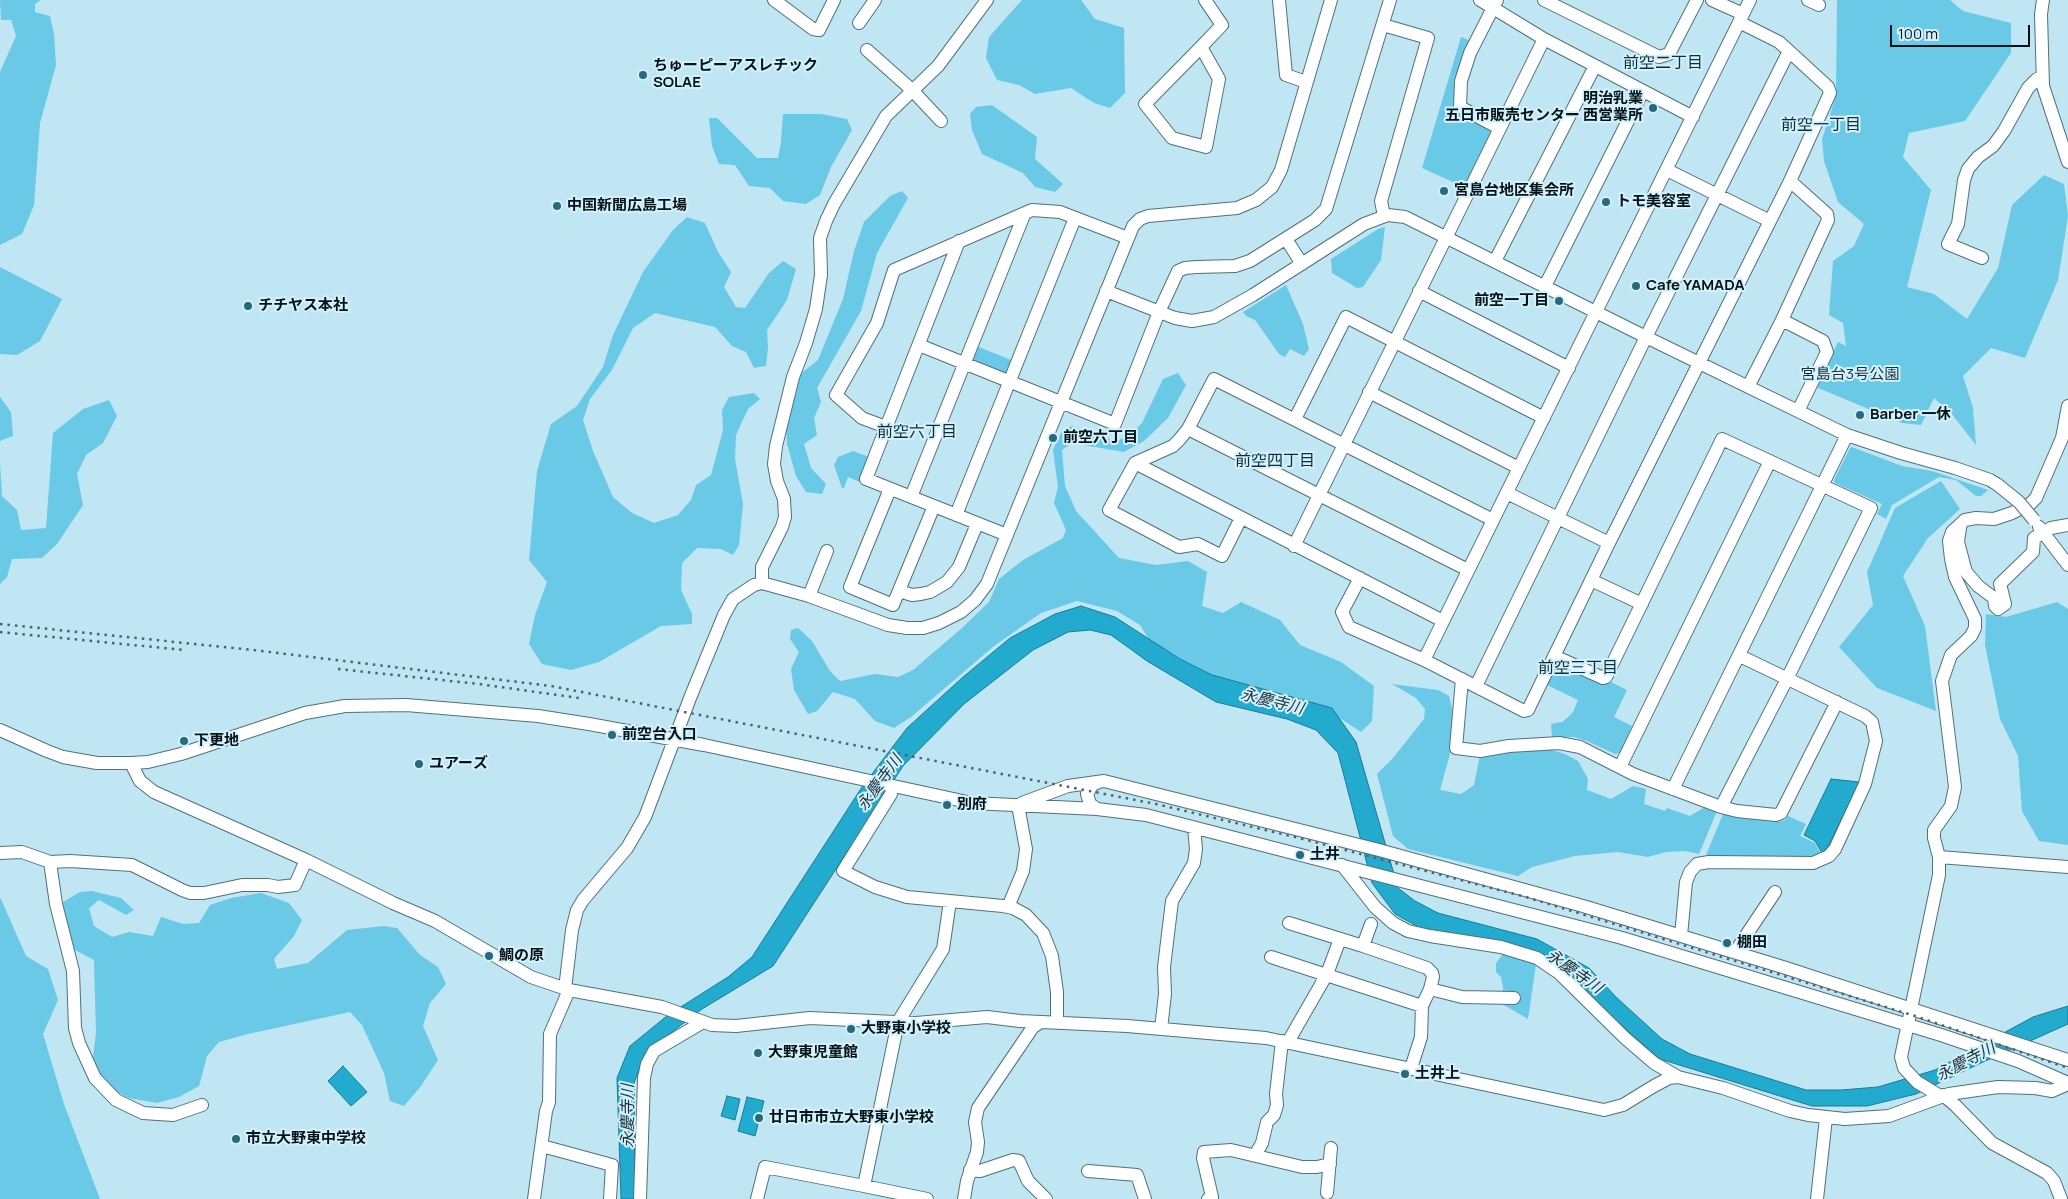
<!DOCTYPE html>
<meta charset="utf-8">
<style>
body{margin:0}
#map{position:relative;width:2068px;height:1199px;overflow:hidden;background:#c0e5f3;font-family:Manrope,sans-serif}
canvas{display:block}
.scale{position:absolute;left:1890px;top:25px;width:140px;height:22px;box-sizing:border-box;border:2px solid #051216;border-top:0;padding-left:6px;font-size:15px;line-height:18px;white-space:nowrap;color:#051216;-webkit-text-stroke:4px #d3f1fc;paint-order:stroke}
</style>
<div id="map">
<canvas width="2068" height="1199"></canvas>
<div class="scale">100 m</div>
</div>
<script>
const g = document.querySelector('canvas').getContext('2d');
g.lineJoin = 'round';
function paint(path, color) { g.fillStyle = color; g.fill(path, 'evenodd'); }
const poly = rows => new Path2D(rows.map(r => 'M' + r).join(''));
function trace(path, color, width, dash) { g.strokeStyle = color; g.lineWidth = width; g.lineCap = dash ? 'butt' : 'round'; g.setLineDash(dash || []); g.stroke(path); }
function write(font, color, halo, rows, align = 'center') {
  g.font = font + ' Manrope,"Noto Sans JP",sans-serif'; g.lineWidth = 4; g.setLineDash([]); g.textBaseline = 'middle'; g.strokeStyle = halo; g.fillStyle = color; for (const [text, x, y, turn = 0] of rows) {
    g.save(); g.translate(x, y); g.rotate((+turn || 0) * Math.PI / 180); g.textAlign = isNaN(turn) ? turn : align; if (halo) g.strokeText(text, 0, 0); g.fillText(text, 0, 0); g.restore();
  }
}
const green = poly([
 [0,0,41,0,35,4,35,12,50,16,54,34,56,65,40,123,34,205,22,234,0,245,0,72,16,36,11,20,1,20],
 [1022,0,1081,0,1095,19,1124,28,1125,93,1110,108,1094,103,1071,88,1035,94,1019,85,997,80,986,58,989,37],
 [1837,0,1950,0,1963,11,2011,23,2011,53,1965,121,1909,133,1903,157,1931,190,1907,287,1934,294,1967,319,1998,268,2012,205,2044,175,2064,184,2068,216,2058,280,2025,358,1991,348,1963,376,1973,408,1976,445,1951,413,1934,398,1921,425,1902,423,1816,387,1838,342,1846,346,1843,323,1829,315,1833,261,1854,246,1864,224,1838,202,1824,161,1822,139,1836,96],
 [1461,37,1471,41,1456,110,1489,127,1491,135,1464,187,1422,168],
 [992,105,1037,137,1035,159,1063,184,1055,192,1035,187,1023,173,982,154,972,130,970,114,976,107],
 [783,114,821,114,847,119,852,130,831,167,820,195,806,204,783,201,770,188,749,186,735,165,719,164,712,146,709,118,717,118,757,158,778,158,781,142],
 [902,191,908,198,877,253,861,311,817,388,821,402,814,418,817,435,804,444,811,468,826,484,822,494,806,492,796,476,787,444,786,425,799,375,818,360,843,299,854,251,864,222,890,196],
 [687,217,705,223,718,252,731,272,724,287,736,307,745,308,769,273,783,261,796,269,787,300,767,330,768,347,766,366,754,368,746,352,732,346,715,327,655,313,633,328,612,370,590,399,583,420,593,451,613,497,632,513,654,523,678,515,691,500,696,485,711,475,723,430,722,410,729,397,754,393,760,399,748,409,736,435,735,459,743,504,739,545,733,555,721,549,697,548,682,563,681,590,692,614,692,624,661,626,599,662,571,670,542,664,529,644,535,615,547,582,529,560,537,471,551,424,577,406,603,367,613,335,643,272,673,230],
 [1385,227,1381,260,1363,287,1357,288,1332,273,1331,259,1378,229],
 [0,267,62,299,40,341,17,355,0,354],
 [1286,285,1303,324,1309,349,1304,356,1290,349,1285,357,1279,354,1255,320,1246,316,1243,312],
 [976,346,1014,361,1011,371,1004,374,975,362,972,356],
 [1178,373,1186,385,1168,418,1144,441,1124,452,1072,443,1062,450,1065,486,1076,511,1119,558,1156,565,1188,561,1207,572,1202,606,1223,613,1241,602,1280,620,1300,645,1341,662,1374,686,1372,721,1361,732,1332,713,1164,664,1140,625,1117,611,1077,601,1041,613,994,646,911,717,894,728,875,721,855,699,833,692,817,711,808,714,794,690,791,669,799,652,790,639,791,630,798,628,812,641,830,671,840,681,875,674,898,677,913,670,962,628,989,602,999,579,1023,560,1063,538,1066,530,1054,503,1058,487,1053,450,1062,431,1072,426,1115,441,1128,437,1142,423,1163,379],
 [0,397,11,412,13,436,0,441],
 [109,400,117,416,103,443,86,455,77,474,83,505,57,544,42,558,12,559,7,577,0,584,0,463,2,496,17,510,21,530,46,528,53,433,83,409],
 [1852,447,1902,466,1932,471,1988,490,1981,496,1976,496,1956,480,1939,477,1892,505,1886,519,1877,514,1882,504,1835,483,1834,480,1850,448],
 [853,451,869,457,860,482,848,477,844,488,842,488,834,465,838,457],
 [1941,481,1960,509,1928,538,1903,576,1925,626,1936,711,1877,688,1839,647,1873,605,1867,572,1895,508],
 [2057,602,2068,609,2068,845,2039,841,2022,811,2018,756,2000,719,1985,645,1986,614,2006,617],
 [1557,660,1607,684,1609,681,1627,690,1614,717,1632,726,1620,753,1615,754,1587,741,1574,737,1552,737,1551,724,1562,722,1567,718,1573,712,1578,700,1545,684],
 [1392,684,1438,690,1449,696,1452,708,1451,750,1440,790,1461,794,1474,785,1480,755,1549,749,1565,754,1578,761,1588,779,1587,790,1611,799,1633,786,1646,789,1644,804,1665,811,1667,808,1690,816,1705,807,1717,811,1699,854,1685,851,1666,852,1648,857,1618,852,1575,856,1532,867,1518,876,1408,849,1393,836,1377,774,1393,758,1424,719,1425,709,1416,698],
 [1724,812,1778,822,1785,820,1788,816,1806,824,1800,836,1815,843,1821,854,1811,861,1706,855],
 [92,891,121,898,134,910,126,915,99,900,89,908,94,926,112,937,129,932,153,936,161,917,183,924,199,923,210,905,231,898,261,893,289,903,302,920,294,936,274,959,277,969,308,963,347,930,384,926,397,928,420,955,438,967,446,984,430,1003,423,1026,438,1060,421,1086,404,1106,390,1101,384,1073,362,1025,350,1012,248,1034,219,1042,207,1056,199,1086,179,1097,157,1103,129,1098,108,1087,92,1066,96,1033,94,960,75,950,62,918,63,902,80,892],
 [0,897,26,956,48,969,58,1000,43,1034,64,1104,100,1199,0,1199],
 [1512,953,1536,964,1528,1019,1502,1004,1503,987,1501,977,1496,972,1496,963,1503,954]
]);
const water = poly([
 [1081,606,1115,617,1180,659,1212,675,1332,708,1356,742,1398,888,1415,901,1438,913,1537,939,1589,968,1616,997,1662,1039,1690,1054,1806,1090,1841,1090,1878,1087,1935,1070,2033,1017,2068,1006,2068,1024,1983,1062,1916,1094,1867,1106,1812,1106,1660,1059,1598,1005,1572,977,1532,951,1422,929,1395,914,1372,883,1338,753,1316,730,1287,719,1216,702,1147,661,1111,635,1090,630,1068,632,1033,650,964,704,903,766,773,966,702,1009,646,1052,634,1083,635,1199,621,1199,617,1078,630,1046,668,1015,728,977,752,957,862,787,907,728,963,677,1010,638,1055,614,1081,606],
 [1831,779,1859,782,1829,845,1822,853,1815,841,1804,835,1831,779],
 [343,1066,367,1092,351,1106,328,1081,343,1066],
 [727,1096,740,1099,735,1120,721,1116,727,1096],
 [747,1097,764,1101,755,1136,738,1131,747,1097]
]);
const minor = poly([
 [774,0,813,29,819,30,834,0],
 [1279,0,1286,75,1306,82],
 [1480,0,1544,39,1693,117],
 [1497,0,1470,53,1461,81,1460,107,1499,128],
 [1544,0,1659,57,1669,54,1697,0],
 [1712,0,1743,14],
 [1808,0,1819,5],
 [2043,0,2041,14,2043,86,2068,162],
 [859,23,875,0],
 [1383,25,1428,38,1381,201,1384,216],
 [1201,47,1219,79,1206,147,1172,138,1145,104,1201,47,1222,25,1205,0],
 [867,50,912,90,941,121],
 [1667,170,1770,221],
 [1286,239,1302,264],
 [959,241,866,479,1007,535],
 [1982,258,1948,244,1958,224,1964,180,1968,169,1978,157,1993,146,2004,131,2028,88,2037,79,2042,78],
 [1495,261,1595,66],
 [1545,286,1643,91],
 [1106,291,1175,318,1192,321,1214,317,1253,295,1364,224,1388,215,1405,217,1646,337,1847,435,1901,453,1955,468,1990,480,1998,485],
 [1419,291,1569,368],
 [1782,320,1823,341,1827,352,1798,411],
 [919,345,1115,424,1159,312,1178,271,1185,268,1196,267,1235,266,1250,261,1315,220,1326,209,1390,0],
 [1748,387,1782,320,1828,220,1827,214,1790,181],
 [1369,392,1519,468],
 [1295,419,1346,317,1544,418],
 [886,427,862,418,836,395,877,323,894,270,1032,210,1060,212,1128,238],
 [1188,429,1468,570],
 [1135,463,1443,621],
 [890,489,850,587,893,605,934,506],
 [1507,493,1609,543],
 [911,497,1024,215],
 [956,515,1075,218],
 [1241,518,1222,556,1198,544,1179,547,1109,510,1135,463,1173,446,1179,440,1188,429,1214,379,1493,520],
 [2039,527,2068,565],
 [1960,528,1958,542,1966,572,1978,586,1994,598,1995,606,1998,609,2005,604,2000,584,2033,552,2034,538,2051,528,2068,525],
 [1294,546,1544,39],
 [1360,578,1342,612,1349,627,1424,660,1524,711,1528,710,1609,543,1790,181,1830,93,1828,87,1779,42,1739,22],
 [1591,580,1642,604],
 [762,583,762,567,782,527,785,517,784,499,777,481,774,464,776,446,793,377,806,343,816,309,821,275,820,238,826,221,834,204,886,116,938,66,987,0],
 [899,591,912,595,921,594,930,592,947,582,959,567,977,524],
 [809,596,827,551],
 [1554,656,1603,678,1606,677,1722,439,1871,508,1785,683,1721,807],
 [1424,660,1750,0],
 [1462,679,1456,748,1480,751,1509,746,1559,743,1580,747,1633,774,1721,807,1737,811,1776,815,1781,813,1837,702],
 [1476,686,1646,337,1789,51],
 [0,730,47,751,63,757,97,763,131,763,148,762,181,754,305,713,345,706,406,705,538,716,589,724,704,745,972,803,1097,809,1146,815,1622,938,1941,1035,2018,1061,2068,1083],
 [131,763,140,781,154,792,306,860,393,903,435,921,531,977,569,990,662,1007,712,1025,736,1026,810,1018,916,1023,987,1017,1020,1021,1127,1026,1266,1038,1604,1110,1623,1105,1654,1086,1669,1078,1678,1077,1723,1088,1790,1111,1808,1115,1845,1119,1889,1116,1949,1094,1998,1087,2035,1088,2052,1091,2068,1084],
 [1620,767,1770,461],
 [1673,789,1847,435],
 [891,794,843,871,875,887,907,897,1003,906,1013,908,1026,915,1043,933,1052,956,1057,992,1057,1022],
 [1022,803,1068,786,1104,781,1379,850,1583,906,1786,968,2068,1060],
 [1097,809,1090,804,1087,794,1092,785,1099,782],
 [0,853,22,852,50,862,70,861,132,865,182,890,190,893,204,893,242,885,268,885,278,887,295,885,306,860],
 [1939,857,2068,867],
 [50,862,56,904,73,971,75,1028,79,1043,95,1078,116,1100,143,1113,173,1115,202,1105],
 [1342,865,1375,907,1393,923,1408,931,1430,936,1501,947,1537,958,1559,973,1625,1038,1654,1063,1678,1077],
 [1008,907,1023,871,1026,849,1018,805],
 [1289,923,1363,946,1427,968,1432,973,1433,977,1430,989,1422,1006,1421,1037,1411,1068],
 [1681,936,1686,882,1690,872,1697,864,1709,862,1813,863,1829,856,1835,849,1865,784,1876,741,1872,722,1865,716,1740,656],
 [1363,946,1371,924],
 [1735,952,1775,892],
 [1271,957,1422,1006],
 [565,989,572,930,577,910,583,900,627,848,645,817,690,698,724,615,733,599,754,585,762,583,809,596,888,625,907,628,923,628,939,623,961,612,975,600,987,584,993,569,1133,226,1140,219,1148,216,1237,208,1256,200,1272,187,1281,170,1331,0],
 [1430,989,1462,997,1514,998],
 [1161,1029,1165,994,1164,967,1172,901,1194,863,1196,849,1194,828],
 [1288,1042,1327,974,1340,939],
 [1943,1095,1955,1105,1992,1143,2047,1173,2054,1181,2061,1199],
 [1940,1096,1917,1082,1904,1068,1901,1057,1939,875,1939,857,1934,838,1934,830,1951,806,1955,787,1942,681,1951,655,1971,636,1975,628,1975,619,1955,577,1951,559,1949,541,1952,532,1965,520,1976,518,1994,519,2012,513,2030,504,2036,498,2062,438,2068,406],
 [542,1146,612,1165,610,1199],
 [1257,1152,1262,1143,1267,1122,1274,1115,1277,1105,1276,1094,1282,1041],
 [970,1170,980,1171,1013,1160,1019,1161,1028,1181,1046,1199],
 [1088,1171,1137,1175,1145,1199],
 [864,1186,927,1199],
 [1327,1193,1331,1148],
 [534,1199,546,1111,549,1102,550,1034,569,990],
 [640,1199,644,1078,647,1064,654,1051,703,1022],
 [757,1199,765,1167,864,1186,898,1022,943,949,950,901],
 [964,1199,967,1181,977,1152,978,1142,975,1122,978,1108,1033,1027,1041,1022],
 [1208,1199,1212,1197,1203,1158,1204,1152,1231,1150,1302,1167,1317,1167,1330,1164],
 [1817,1199,1826,1118]
]);
const rail = poly([
 [0,624,253,650,551,686,1156,804,1303,839,1526,897,1915,1016,2068,1068],
 [0,632,184,650],
 [338,669,479,684,579,698]
]);
const minorBridge = poly([
 [1998,485,2019,502,2034,520]
]);
const markers = [
 [643,75,5,"#28697d"],
 [1653,108,5,"#28697d"],
 [1444,191,5,"#28697d"],
 [1606,202,5,"#28697d"],
 [557,206,5,"#28697d"],
 [1636,286,5,"#28697d"],
 [1559,301,5,"#28697d"],
 [248,306,5,"#28697d"],
 [1860,415,5,"#28697d"],
 [1053,438,5,"#28697d"],
 [612,735,5,"#28697d"],
 [184,741,5,"#28697d"],
 [419,764,5,"#28697d"],
 [947,805,5,"#28697d"],
 [1300,855,5,"#28697d"],
 [1727,943,5,"#28697d"],
 [489,956,5,"#28697d"],
 [851,1029,5,"#28697d"],
 [758,1053,5,"#28697d"],
 [1405,1074,5,"#28697d"],
 [759,1118,5,"#28697d"],
 [236,1139,5,"#28697d"]
];
const poiNames = [
 ["ちゅーピーアスレチック",653,66],
 ["SOLAE",653,83],
 ["明治乳業",1643,99,"right"],
 ["五日市販売センター 西営業所",1643,116,"right"],
 ["宮島台地区集会所",1454,191],
 ["トモ美容室",1616,202],
 ["中国新聞広島工場",567,206],
 ["Cafe YAMADA",1646,286],
 ["前空一丁目",1549,301,"right"],
 ["チチヤス本社",258,306],
 ["Barber 一休",1870,415],
 ["前空六丁目",1063,438],
 ["前空台入口",622,735],
 ["下更地",194,741],
 ["ユアーズ",429,764],
 ["別府",957,805],
 ["土井",1310,855],
 ["棚田",1737,943],
 ["鯛の原",499,956],
 ["大野東小学校",861,1029],
 ["大野東児童館",768,1053],
 ["土井上",1415,1074],
 ["廿日市市立大野東小学校",769,1118],
 ["市立大野東中学校",246,1139]
];
const parkNames = [
 ["宮島台3号公園",1850,375]
];
const neighbourhoodNames = [
 ["前空二丁目",1663,64],
 ["前空一丁目",1821,126],
 ["前空六丁目",917,433],
 ["前空四丁目",1275,462],
 ["前空三丁目",1578,669]
];
const waterNames = [
 ["永慶寺川",1272,702,14],
 ["永慶寺川",880,783,-54],
 ["永慶寺川",1574,972,35],
 ["永慶寺川",1966,1062,-28],
 ["永慶寺川",629,1116,-90]
];
paint(green, '#69c9e7');
paint(water, '#22aacf');
trace(water, '#197c98', 1);
trace(minor, '#4f717c', 14);
trace(minor, '#fff', 12);
trace(rail, '#4d646c', 2.5, [2.5, 5]);
trace(minorBridge, '#4f717c', 14, []);
trace(minorBridge, '#fff', 12);
for (const [x, y, r, color] of markers) { const dot = new Path2D(); dot.arc(x, y, r, 0, 2 * Math.PI); g.fillStyle = color; g.fill(dot); trace(dot, '#d3f1fc', 2); }
write('bold 15px', '#051216', '#d3f1fc', poiNames, 'left');
write('15px', '#192e35', '#d3f1fc', parkNames);
write('16px', '#0f2e37', '#d3f1fc', neighbourhoodNames);
write('italic 16px', '#1c3138', '#d3f1fc', waterNames);
</script>
